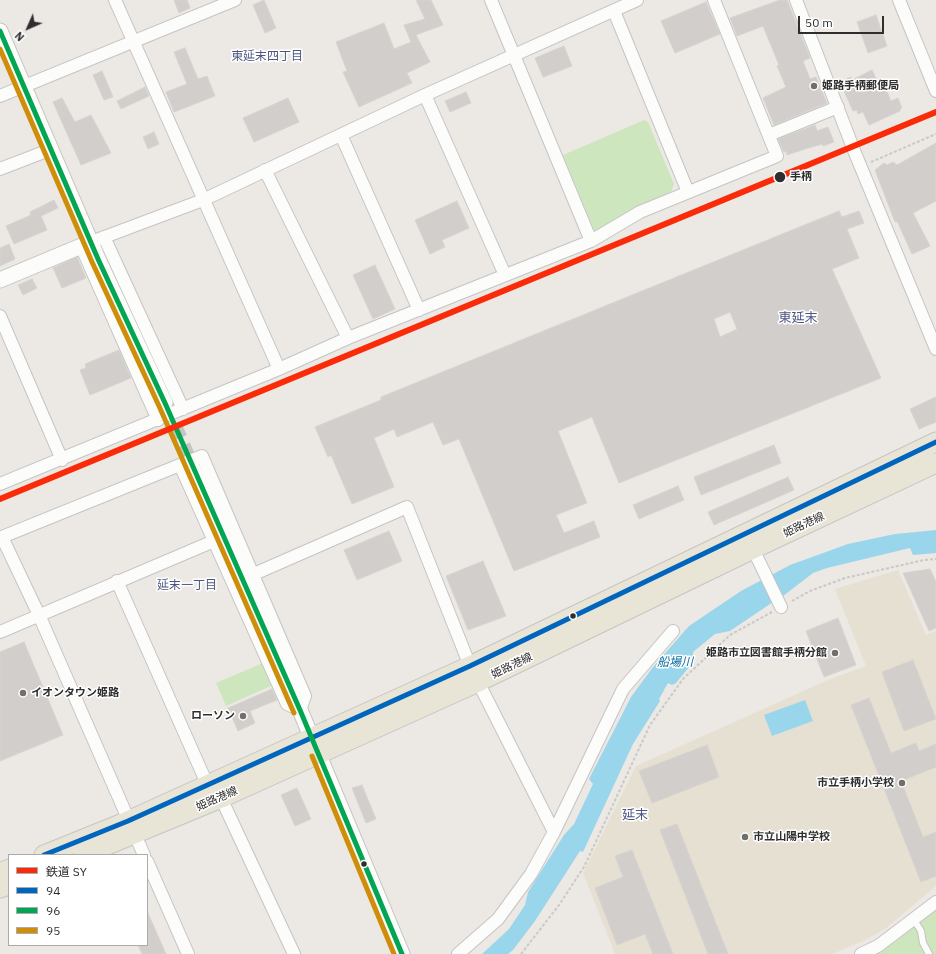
<!DOCTYPE html>
<meta charset="utf-8">
<style>
body{margin:0}
#map{position:relative;width:936px;height:954px;overflow:hidden;background:#ece8e4;font-family:"IBM Plex Sans","Noto Sans JP",sans-serif}
canvas{display:block}
.legend{position:absolute;left:8px;top:854px;width:140px;height:92px;box-sizing:border-box;background:#fff;border:1px solid #ababab;margin:0;padding:5px 7px;list-style:none;font-size:12px;color:#2e2e2e}
.legend li{display:flex;align-items:center;gap:8px;height:20px}
.legend b{width:20px;border:1px solid #ababab}
.north{position:absolute;left:8px;top:8px;width:40px;height:40px;-webkit-text-stroke:3px #fff;paint-order:stroke;rotate:225deg;font-size:11px;font-weight:700;line-height:16px;text-align:center;color:#2e2e2e}
.north::after{content:'';display:block;margin:auto;width:14px;height:18px;background:#2e2e2e;clip-path:polygon(50% 0,100% 100%,50% 72%,0 100%)}
.scale{position:absolute;left:798px;top:16px;width:86px;height:18px;box-sizing:border-box;border:2px solid #2e2e2e;border-top:0;padding-left:5px;font-size:12px;line-height:14px;white-space:nowrap;color:#2e2e2e;-webkit-text-stroke:3px #fff;paint-order:stroke}
</style>
<div id="map">
<canvas width="936" height="954"></canvas>
<ul class="legend">
<li><b style="height:5px;background:#fa2b08"></b>鉄道 SY</li>
<li><b style="height:5px;background:#0065bd"></b>94</li>
<li><b style="height:5px;background:#00a651"></b>96</li>
<li><b style="height:5px;background:#cf8e09"></b>95</li>
</ul>
<div class="north">N</div>
<div class="scale">50 m</div>
</div>
<script>
const g = document.querySelector('canvas').getContext('2d');
g.lineJoin = 'round';
function paint(path, color) { g.fillStyle = color; g.fill(path, 'evenodd'); }
const poly = rows => new Path2D(rows.map(r => 'M' + r).join(''));
function trace(path, color, width, dash) { g.strokeStyle = color; g.lineWidth = width; g.lineCap = dash ? 'butt' : 'round'; g.setLineDash(dash || []); g.stroke(path); }
function write(font, color, halo, rows, align = 'center') {
  g.font = font + ' "IBM Plex Sans","Noto Sans JP",sans-serif'; g.lineWidth = 3; g.setLineDash([]); g.textBaseline = 'middle'; g.strokeStyle = halo; g.fillStyle = color; for (const [text, x, y, turn = 0] of rows) {
    g.save(); g.translate(x, y); g.rotate((+turn || 0) * Math.PI / 180); g.textAlign = isNaN(turn) ? turn : align; if (halo) g.strokeText(text, 0, 0); g.fillText(text, 0, 0); g.restore();
  }
}
const education = poly([
 [898,570,926,635,936,631,936,886,885,929,863,941,832,954,615,954,583,873,636,766,828,680,866,666,835,589]
]);
const green = poly([
 [644,120,648,122,674,184,671,192,635,208,599,232,594,230,563,155],
 [263,663,273,685,226,706,216,683],
 [936,908,936,954,875,954,895,942]
]);
const water = poly([
 [936,530,936,553,913,555,910,548,827,568,813,573,774,603,773,602,730,631,715,634,693,652,693,658,695,660,676,683,672,685,668,683,659,699,660,701,633,744,583,852,580,851,535,921,513,950,508,954,482,954,509,929,525,905,528,892,564,835,574,824,593,784,589,779,631,697,653,667,689,626,741,591,790,565,848,544,895,534],
 [805,700,813,721,772,736,764,715]
]);
const building = poly([
 [174,0,187,0,190,8,179,13,174,0],
 [264,0,276,28,265,33,253,5,264,0],
 [416,0,431,0,443,25,416,35,430,62,407,73,412,83,359,107,343,72,347,71,336,42,384,23,394,49,411,42,404,25,425,19,416,0],
 [780,0,787,0,810,58,803,61,810,79,816,77,827,103,774,125,763,98,786,87,777,66,779,65,763,26,737,36,730,18,780,0],
 [706,2,720,34,675,53,661,21,706,2],
 [876,15,887,46,868,53,857,22,876,15],
 [564,46,572,66,543,77,535,58,564,46],
 [185,48,198,79,207,76,215,96,174,112,166,92,187,84,174,52,185,48],
 [872,70,881,89,885,87,891,101,898,98,902,108,900,109,900,111,869,125,863,112,858,114,857,110,853,111,840,82,851,77,852,80,872,70],
 [102,71,113,97,104,100,93,75,102,71],
 [145,87,149,96,121,109,117,101,145,87],
 [466,92,471,103,450,112,445,101,466,92],
 [62,98,75,122,91,115,111,153,81,165,53,102,62,98],
 [288,98,299,122,254,142,243,118,288,98],
 [815,125,817,131,828,127,834,142,823,146,822,144,805,149,787,155,786,151,784,152,778,139,815,125],
 [154,132,159,144,148,149,143,137,154,132],
 [936,143,936,201,913,213,930,246,912,254,897,221,895,222,875,170,884,163,887,165,893,162,897,165,936,143],
 [54,200,58,208,41,216,47,230,14,244,6,226,31,215,30,212,54,200],
 [457,201,469,228,442,240,445,247,430,254,415,220,457,201],
 [839,211,842,217,859,211,864,223,847,229,859,258,832,269,881,378,619,483,592,417,558,431,587,503,556,515,564,533,594,521,600,537,514,571,459,439,443,445,433,422,397,437,394,429,374,438,394,487,352,504,331,455,328,457,315,427,381,400,381,397,839,211],
 [730,312,737,329,720,337,714,319,730,312],
 [9,244,15,259,0,266,0,248,9,244],
 [77,257,86,278,62,288,53,268,77,257],
 [375,265,395,309,373,319,353,275,375,265],
 [32,279,37,288,23,295,18,285,32,279],
 [119,350,131,378,90,395,80,370,86,368,85,364,119,350],
 [936,397,936,422,919,429,910,409,936,397],
 [774,445,781,463,701,495,694,477,774,445],
 [788,477,794,490,714,525,708,512,788,477],
 [678,486,684,500,639,519,633,505,678,486],
 [389,531,402,561,357,580,344,550,389,531],
 [483,561,506,616,468,630,446,576,483,561],
 [930,569,936,582,936,628,929,631,903,573,930,569],
 [838,618,856,665,824,677,806,631,838,618],
 [24,642,63,735,0,761,0,652,24,642],
 [913,660,936,719,904,731,882,672,913,660],
 [272,689,277,700,250,711,255,723,238,731,228,708,272,689],
 [869,698,891,753,916,743,919,751,936,744,936,767,901,781,923,837,936,832,936,876,921,882,851,705,869,698],
 [707,745,719,777,652,803,639,771,707,745],
 [362,785,376,819,366,823,352,788,362,785],
 [297,788,311,819,295,826,281,795,297,788],
 [677,824,728,954,708,954,660,830,677,824],
 [632,850,673,954,653,954,645,934,617,945,595,888,623,877,615,856,632,850],
 [147,911,166,954,142,954,138,945,147,945,147,911]
]);
const tertiaryTunnel = poly([
 [165,403,193,469]
]);
const path = poly([
 [871,162,936,134],
 [792,601,810,591,845,578,924,560,936,559],
 [521,954,559,905,584,867,650,725,683,679,730,635,772,612]
]);
const service = poly([
 [914,920,921,931,923,943,929,954]
]);
const minor = poly([
 [115,0,279,369],
 [491,0,591,241],
 [796,0,855,153,936,349],
 [899,0,936,91],
 [614,11,688,192],
 [425,95,505,275],
 [0,96,235,0],
 [341,135,419,310],
 [769,135,838,107],
 [0,169,52,149],
 [265,170,348,338],
 [104,237,183,409],
 [91,242,203,200,425,95,637,0],
 [81,246,158,420],
 [0,316,62,460],
 [0,484,279,369,348,338,591,241,640,212,777,156,714,0],
 [753,549,781,607],
 [254,574,407,507,470,666,554,832],
 [117,581,208,786],
 [0,632,214,541],
 [221,798,294,954],
 [144,855,39,615,2,537,202,456,305,696,300,710,287,704,180,465],
 [147,861,188,954],
 [458,954,498,919,531,874,554,832,623,689,673,631],
 [861,954,878,946,936,902]
]);
const tertiary = poly([
 [0,31,98,259,165,403],
 [0,280,91,242],
 [193,469,300,710,402,954]
]);
const primary = poly([
 [44,855,128,821,470,666,936,442],
 [83,855,221,798,478,682,753,549,936,463],
 [0,873,9,869],
 [0,888,9,885]
]);
const bus1 = poly([
 [44,855,128,821,470,666,936,442]
]);
const bus2 = poly([
 [0,31,98,259,165,403,300,710,402,954]
]);
const bus3 = poly([
 [0,49,92,262,159,406,294,713],
 [312,756,394,954]
]);
const rail1 = poly([
 [0,499,936,112]
]);
const markers = [
 [814,86,4,"#706f6e"],
 [780,177,6,"#2e2e2e"],
 [573,616,3.5,"#2e2e2e"],
 [835,653,4,"#706f6e"],
 [23,693,4,"#706f6e"],
 [243,716,4,"#706f6e"],
 [902,783,4,"#706f6e"],
 [745,837,4,"#706f6e"],
 [364,864,3.5,"#2e2e2e"]
];
const poiNames = [
 ["姫路手柄郵便局",822,86],
 ["姫路市立図書館手柄分館",827,653,"right"],
 ["イオンタウン姫路",31,693],
 ["ローソン",235,716,"right"],
 ["市立手柄小学校",894,783,"right"],
 ["市立山陽中学校",753,837]
];
const stopNames = [
 ["手柄",790,177]
];
const streetNames = [
 ["姫路港線",804,525,-25],
 ["姫路港線",512,666,-26],
 ["姫路港線",217,799,-24]
];
const neighbourhoodNames = [
 ["東延末四丁目",267,57],
 ["延末一丁目",187,586]
];
const waterNames = [
 ["船場川",675,663]
];
const quarterNames = [
 ["東延末",798,318],
 ["延末",635,815]
];
paint(education, '#e6e0d3');
paint(green, '#cee6be');
paint(water, '#99d6ec');
paint(building, '#d1cecb');
trace(building, '#d7d4d0', 1);
trace(tertiaryTunnel, '#c6c3c0', 15, [15, 8]);
trace(service, '#c5c4c5', 8);
trace(minor, '#c5c4c5', 14);
trace(tertiary, '#c5c4c5', 17);
trace(primary, '#c6c5c4', 21);
trace(path, '#c9c9c8', 2, [3, 2]);
trace(service, '#fcfcfb', 6);
trace(minor, '#fcfcfb', 12);
trace(tertiary, '#fcfcfb', 15);
trace(primary, '#e8e4d6', 19);
trace(bus1, '#0065bd', 5);
trace(bus2, '#00a651', 5);
trace(bus3, '#cf8e09', 5);
trace(rail1, '#fa2b08', 6);
for (const [x, y, r, color] of markers) { const dot = new Path2D(); dot.arc(x, y, r, 0, 2 * Math.PI); g.fillStyle = color; g.fill(dot); trace(dot, '#fff', 1.5); }
write('bold 11px', '#2e2e2e', '#fff', poiNames, 'left');
write('bold 11px', '#2e2e2e', '#fff', stopNames, 'left');
write('11px', '#2e2e2e', '#fff', streetNames);
write('12px', '#4d5680', '#fff', neighbourhoodNames);
write('italic 12px', '#0d6fa3', '#fff', waterNames);
write('13px', '#4d5680', '#fff', quarterNames);
</script>
